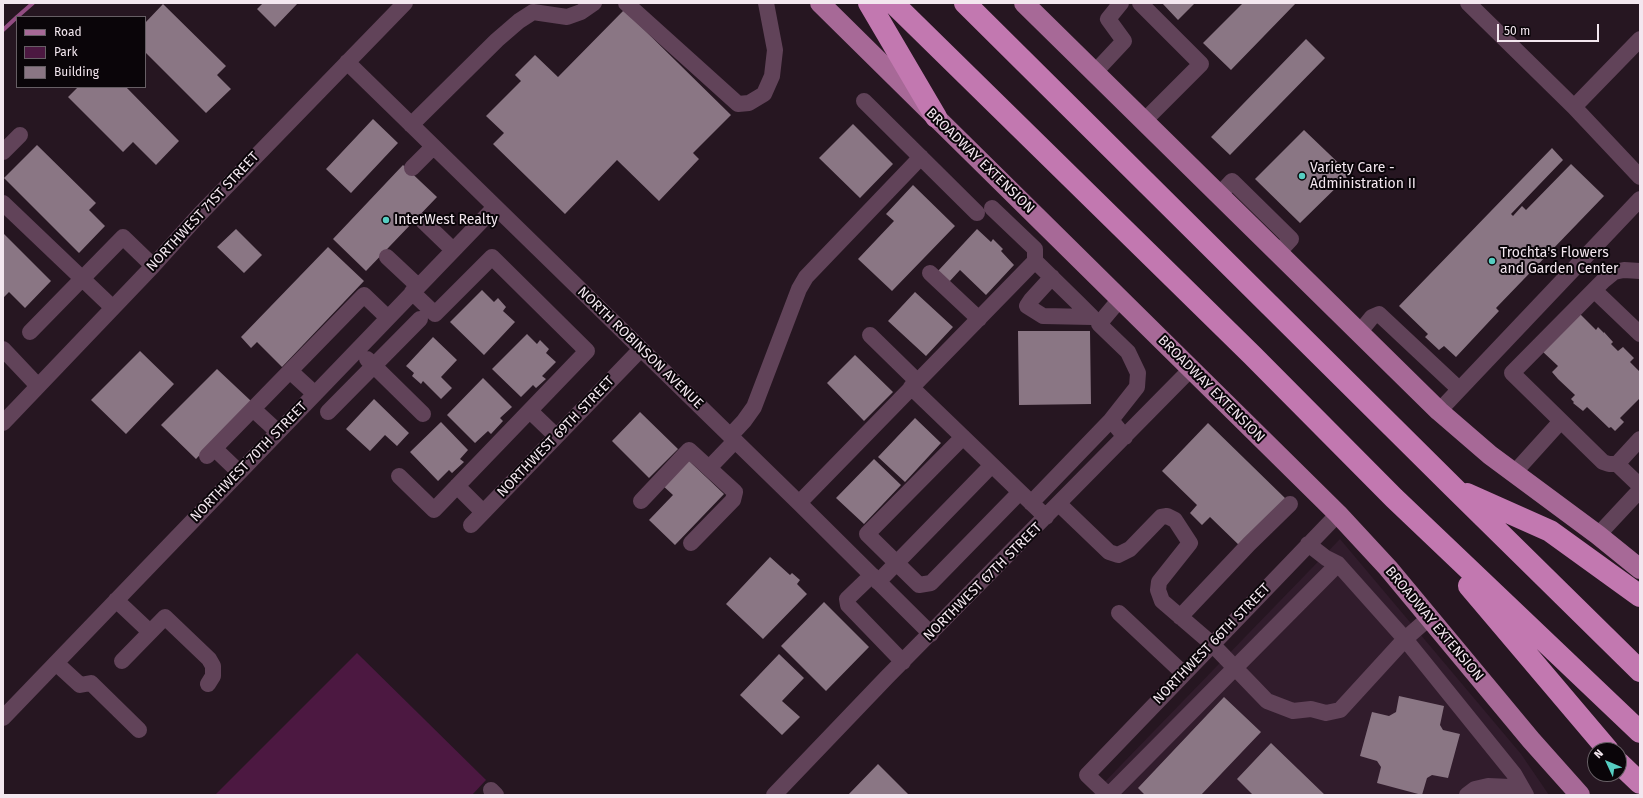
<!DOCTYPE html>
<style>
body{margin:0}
#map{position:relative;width:1643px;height:798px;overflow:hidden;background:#261621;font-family:"Fira Sans",sans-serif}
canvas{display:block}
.frame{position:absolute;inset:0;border:4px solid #f3e7ef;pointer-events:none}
.legend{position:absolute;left:16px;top:16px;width:130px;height:72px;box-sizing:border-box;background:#0a0509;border:1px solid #675f65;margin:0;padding:5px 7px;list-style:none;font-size:12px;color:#f3e7ef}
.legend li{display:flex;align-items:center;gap:8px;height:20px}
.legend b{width:20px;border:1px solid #675f65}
.north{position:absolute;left:1587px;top:742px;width:40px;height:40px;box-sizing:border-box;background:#0a0509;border:1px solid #675f65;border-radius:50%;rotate:314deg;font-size:11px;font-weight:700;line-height:16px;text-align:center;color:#f3e7ef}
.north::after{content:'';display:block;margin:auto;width:14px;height:18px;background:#56cec2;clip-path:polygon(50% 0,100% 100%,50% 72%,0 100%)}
.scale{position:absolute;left:1497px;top:24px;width:102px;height:18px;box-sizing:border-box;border:2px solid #f3e7ef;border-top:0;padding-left:5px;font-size:12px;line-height:14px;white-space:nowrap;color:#f3e7ef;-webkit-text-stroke:3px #0a0509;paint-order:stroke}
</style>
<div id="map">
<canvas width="1643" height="798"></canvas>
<div class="frame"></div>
<ul class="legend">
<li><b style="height:5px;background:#a76997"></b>Road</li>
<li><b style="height:11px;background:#4c1841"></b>Park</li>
<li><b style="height:11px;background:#8a7684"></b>Building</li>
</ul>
<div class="north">N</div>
<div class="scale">50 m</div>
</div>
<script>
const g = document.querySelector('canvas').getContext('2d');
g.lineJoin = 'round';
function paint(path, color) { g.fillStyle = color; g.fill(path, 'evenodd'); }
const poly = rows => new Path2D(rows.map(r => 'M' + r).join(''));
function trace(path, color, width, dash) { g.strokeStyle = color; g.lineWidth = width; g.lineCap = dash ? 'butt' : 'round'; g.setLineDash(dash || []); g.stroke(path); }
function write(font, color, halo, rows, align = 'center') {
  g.font = font + ' "Fira Sans",sans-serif'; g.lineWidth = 4; g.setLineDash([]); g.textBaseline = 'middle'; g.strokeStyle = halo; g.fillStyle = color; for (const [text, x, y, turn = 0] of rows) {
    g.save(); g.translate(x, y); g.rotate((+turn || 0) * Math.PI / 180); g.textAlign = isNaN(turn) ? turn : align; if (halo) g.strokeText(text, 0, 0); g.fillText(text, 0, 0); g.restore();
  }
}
const built = poly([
 [1340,539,1521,754,1549,795,1092,795]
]);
const green = poly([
 [357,653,486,780,472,795,215,795]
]);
const stream = poly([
 [17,17,33,3],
 [3,30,17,17]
]);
const building = poly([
 [263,3,298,3,275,27,257,9],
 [1162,3,1195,3,1178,20],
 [1243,3,1296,3,1231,70,1203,43],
 [163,4,226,66,217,75,231,89,206,113,145,52,145,23],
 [624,10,731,115,693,153,699,159,659,201,617,160,565,214,493,144,504,133,486,116,521,81,515,75,535,55,558,77],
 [1306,39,1325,58,1230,155,1211,137],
 [78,87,126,87,179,141,156,165,133,142,123,152,68,97],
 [373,119,398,143,351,193,326,169],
 [853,124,893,164,860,198,819,158],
 [1304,130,1350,174,1300,223,1255,179],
 [37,145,96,203,89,210,105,226,79,253,4,178],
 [1552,148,1563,160,1511,214,1513,216,1522,206,1526,210,1571,164,1604,196,1496,308,1499,311,1456,357,1444,346,1439,350,1425,337,1428,334,1399,306],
 [403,165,437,197,366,271,333,239],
 [913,185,955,226,892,291,858,259,894,221,886,214],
 [236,229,262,255,244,273,217,247],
 [977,229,991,242,993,239,1003,249,1001,251,1014,265,986,295,960,270,949,282,938,271],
 [3,233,51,281,25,308,9,292,3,298],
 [328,247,364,281,282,367,257,342,251,348,241,337],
 [482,290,494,302,498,298,506,307,503,311,515,322,484,355,450,322],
 [915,292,953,327,926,356,888,321],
 [1579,313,1596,330,1598,327,1604,333,1604,332,1613,342,1611,344,1618,351,1623,347,1634,358,1630,362,1640,372,1640,398,1620,418,1624,422,1615,431,1611,427,1609,428,1587,407,1583,411,1573,403,1574,402,1571,399,1575,395,1558,379,1552,372,1558,366,1542,351],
 [1018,331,1090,331,1091,404,1019,405],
 [527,334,537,344,540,340,549,349,546,353,556,362,542,376,546,379,536,388,533,385,521,397,492,369],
 [433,337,457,360,441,377,452,388,441,399,423,381,421,384,412,376,414,373,406,366],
 [140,351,174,384,126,434,91,400],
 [855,355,893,392,864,421,827,383],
 [217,369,251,401,196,459,161,425],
 [483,378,512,407,500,418,503,421,491,434,488,431,475,443,447,415],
 [374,399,409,433,397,446,385,435,370,451,346,429],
 [640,412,678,449,649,478,612,441],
 [915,418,941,443,905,482,878,457],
 [441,422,468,450,460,459,464,462,452,473,449,470,438,481,410,452],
 [1208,423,1287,500,1241,547,1210,517,1202,525,1190,513,1197,505,1162,471],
 [686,458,724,494,675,545,649,520,673,495,661,484],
 [874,459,901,485,864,524,836,498],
 [770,557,790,575,792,573,800,580,797,584,807,594,763,639,726,604],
 [824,602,869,647,826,691,781,646],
 [779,654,804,678,782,701,800,717,782,735,740,695],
 [1399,696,1444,706,1440,725,1443,730,1460,734,1448,778,1432,775,1427,778,1422,795,1377,783,1381,767,1377,761,1360,756,1372,712,1389,716,1396,712],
 [1224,697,1261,732,1201,795,1145,795,1138,788],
 [1271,743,1325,795,1253,795,1237,779],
 [878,764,909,795,848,795]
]);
const minor = poly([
 [626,3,738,104,749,103,764,94,772,76,775,50,766,3],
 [1140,3,1201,64,1144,121],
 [1468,3,1574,107,1640,177],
 [347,62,799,503,931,634],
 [1095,72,1124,41,1108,19,1121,3],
 [864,101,977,213],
 [1574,107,1640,39],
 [411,125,497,40,519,21,533,12,567,17,581,12,594,3],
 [3,152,20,135],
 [412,168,433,147],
 [1219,195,1232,181,1291,239,1278,253],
 [3,203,113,308],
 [423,221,453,250],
 [387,257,418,286],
 [1035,261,1077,302,1092,317,1043,316,1027,306,1031,300,1052,277],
 [1640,271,1624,270,1614,272,1603,281,1512,373,1603,462,1609,464,1617,464,1640,439],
 [930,273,979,319],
 [1594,290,1640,334],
 [1120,299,1099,324,1128,352,1138,373,1137,387,1111,420,1125,437],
 [30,332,123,237,153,266],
 [1359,333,1372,317,1379,314,1459,389],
 [870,335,917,381],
 [3,349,38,386],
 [367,359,423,414],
 [290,371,315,394],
 [911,387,1046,517],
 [253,409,278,432],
 [530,411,556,436],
 [1439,411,1640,199],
 [328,412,420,319],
 [3,423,153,266,199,215,405,3],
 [730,436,744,421,754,407,799,289,806,277,921,157],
 [963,437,867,534,919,585,931,583,1020,492],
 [215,449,239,472],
 [207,456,364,295,388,318],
 [1617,464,1640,486],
 [709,468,735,441],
 [1514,473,1561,421],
 [399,476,434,510,587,351,492,257,435,314,412,292],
 [457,486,483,512],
 [641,501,689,450,735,492,733,500,691,543],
 [799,503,1035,261,1035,249,992,208],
 [1031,503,1111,420],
 [1059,504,1109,552,1118,555,1130,549,1161,517,1167,516,1175,520,1190,543,1159,582,1158,590,1162,601,1212,644,1267,701,1293,711,1311,709,1326,713,1340,710,1405,639,1429,618],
 [471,525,641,349],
 [1598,535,1640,490],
 [1308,544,1326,558,1338,564,1405,639,1514,774,1526,795],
 [872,575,847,599,848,605,903,662],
 [878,582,992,465],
 [116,600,150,632],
 [1119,613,1184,674],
 [1180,617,1249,544,1290,504],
 [122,661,165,617,209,659,213,666,213,676,208,684],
 [56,663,80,685,91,683,139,730],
 [3,718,495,207],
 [491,790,496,795],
 [774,795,887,677,1191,369],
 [1108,795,1087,775,1338,514],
 [1109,795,1338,564],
 [1467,795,1475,789,1488,786,1510,787,1520,786]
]);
const major = poly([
 [820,3,1338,514,1388,568,1531,740,1580,795],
 [1024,3,1439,411,1490,455,1598,535,1640,569]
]);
const highway = poly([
 [869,3,936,117],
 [893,3,1252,355,1394,498,1640,732],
 [965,3,1453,487,1640,671],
 [1467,494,1550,531,1640,596],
 [1469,586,1608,750],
 [1619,763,1640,783]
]);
const markers = [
 [1302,176,4,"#56cec2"],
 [386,220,4,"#56cec2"],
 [1492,261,4,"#56cec2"]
];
const streetNames = [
 ["BROADWAY EXTENSION",980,161,44],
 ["NORTHWEST 71ST STREET",203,212,-47],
 ["NORTH ROBINSON AVENUE",640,348,44],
 ["BROADWAY EXTENSION",1211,389,45],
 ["NORTHWEST 69TH STREET",556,437,-46],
 ["NORTHWEST 70TH STREET",249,462,-46],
 ["NORTHWEST 67TH STREET",983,582,-45],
 ["BROADWAY EXTENSION",1434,624,50],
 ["NORTHWEST 66TH STREET",1212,644,-46]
];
const poiNames = [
 ["Variety Care -",1310,168],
 ["Administration II",1310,184],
 ["InterWest Realty",394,220],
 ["Trochta's Flowers",1500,253],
 ["and Garden Center",1500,269]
];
paint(built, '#311c2c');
paint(green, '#4c1841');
trace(stream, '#924c82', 4);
paint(building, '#8a7684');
trace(minor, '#614359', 16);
trace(major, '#a76997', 20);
trace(highway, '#c278b0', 22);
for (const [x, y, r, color] of markers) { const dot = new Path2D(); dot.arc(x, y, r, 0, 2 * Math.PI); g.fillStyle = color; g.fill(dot); trace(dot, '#0a0509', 1.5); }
write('14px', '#f3e7ef', '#0a0509', streetNames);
write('14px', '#f3e7ef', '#0a0509', poiNames, 'left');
</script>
